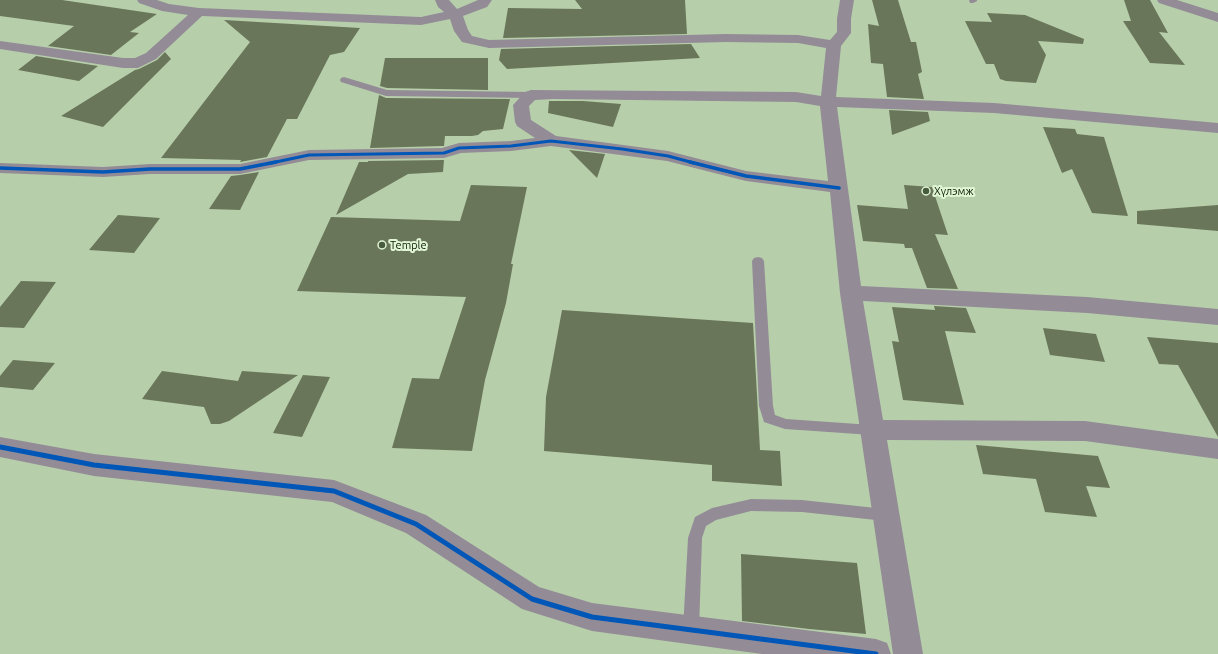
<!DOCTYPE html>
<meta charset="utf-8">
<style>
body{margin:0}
canvas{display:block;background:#b6ceaa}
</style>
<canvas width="1218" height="654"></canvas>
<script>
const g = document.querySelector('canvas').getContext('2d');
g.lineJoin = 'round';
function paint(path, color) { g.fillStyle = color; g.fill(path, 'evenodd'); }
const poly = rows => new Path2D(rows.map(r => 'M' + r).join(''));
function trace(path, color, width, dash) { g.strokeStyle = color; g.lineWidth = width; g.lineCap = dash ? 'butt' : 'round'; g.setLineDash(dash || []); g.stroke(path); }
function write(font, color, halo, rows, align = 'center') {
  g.font = font + ' Ubuntu,sans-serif'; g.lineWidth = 4; g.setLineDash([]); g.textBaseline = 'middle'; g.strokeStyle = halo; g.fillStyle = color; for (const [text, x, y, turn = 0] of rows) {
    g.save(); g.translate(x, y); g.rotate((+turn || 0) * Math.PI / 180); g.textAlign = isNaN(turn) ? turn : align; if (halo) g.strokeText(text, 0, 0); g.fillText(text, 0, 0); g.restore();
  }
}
const building = poly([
 [0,0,62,0,157,14,130,32,139,33,111,55,48,46,74,26,0,16],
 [575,0,685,0,687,34,503,38,508,8,582,9],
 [872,0,898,0,911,42,916,42,922,72,918,74,924,99,887,97,883,64,871,63,868,24,879,26],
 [1124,0,1150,0,1168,33,1159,32,1185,65,1150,63,1123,21,1131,21],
 [987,13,1025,15,1084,39,1083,44,1038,41,1046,55,1036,83,1006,81,1000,79,994,64,986,64,965,21,992,22],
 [224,20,360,28,344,52,330,55,297,119,287,119,267,157,240,162,241,160,161,158,250,42],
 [691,44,700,58,507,69,499,60,501,49],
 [165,52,171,59,103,127,61,116,135,70,139,69,157,60],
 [36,56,98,66,79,81,18,70],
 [385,58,488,58,488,90,387,88,380,86],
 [379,95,386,98,510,99,503,129,483,131,478,135,472,136,445,136,444,146,442,146,370,148],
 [549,101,583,101,621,104,613,127,548,113],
 [889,110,928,112,930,121,892,135],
 [1043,127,1075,129,1077,134,1104,137,1128,216,1092,213,1072,169,1062,173],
 [569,150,605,154,597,178],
 [444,160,443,172,408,174,336,215,359,162,368,162,368,161],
 [259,172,240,210,209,209,231,176,240,175],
 [471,185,527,187,511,264,513,264,506,303,485,380,472,451,392,448,412,378,439,379,466,297,297,291,331,217,460,221],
 [904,185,932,187,948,235,935,234,958,289,927,288,912,248,905,248,904,244,863,241,857,205,908,209],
 [1218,205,1218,231,1137,224,1137,211],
 [118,215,160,218,134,253,89,250],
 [21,281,56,282,24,328,0,327,0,307],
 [934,306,966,308,976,333,945,331,964,405,903,400,892,341,899,342,892,307,935,310],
 [562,310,753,323,760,450,780,451,782,486,712,481,712,465,544,451,546,397],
 [1043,328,1096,334,1105,362,1050,355],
 [1147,337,1218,343,1218,437,1178,365,1159,364],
 [13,360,55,363,33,390,0,387,0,376],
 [162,371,238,381,242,371,298,375,229,421,220,424,211,424,204,407,142,399],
 [303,375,330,377,302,437,273,433],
 [976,445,1098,456,1110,488,1086,486,1097,517,1045,512,1036,479,983,474],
 [741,554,857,563,866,634,809,629,742,621]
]);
const lane = poly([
 [969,0,977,0,977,1,973,3,970,3,969,0],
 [344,77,387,90,531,92,535,95,531,98,386,96,341,82,340,80,341,78,344,77],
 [758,257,762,258,764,261,773,406,775,415,786,419,872,425,877,426,879,430,877,434,872,435,785,429,764,422,759,406,752,261,754,258,758,257],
 [751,499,802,500,885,509,890,510,892,515,890,520,885,521,802,512,751,511,716,520,706,526,702,538,699,630,697,636,691,638,685,636,683,630,688,538,695,517,712,508,751,499]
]);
const street = poly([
 [137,0,157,0,169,4,199,8,421,17,444,12,438,7,435,0,449,0,457,9,478,0,492,0,487,7,463,16,468,30,472,36,489,40,726,34,798,35,830,40,837,32,837,19,840,0,854,0,851,19,851,33,841,46,836,97,994,103,1218,123,1218,133,994,113,837,107,861,286,1087,297,1218,309,1218,325,1087,313,863,301,883,420,1085,421,1218,439,1218,459,1085,441,887,440,923,654,893,654,840,293,830,192,746,181,667,161,551,146,511,151,461,153,444,158,309,160,240,174,150,174,103,177,0,173,0,163,103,167,150,164,240,164,309,150,442,148,459,143,511,141,535,138,517,126,515,122,513,105,525,92,531,90,796,92,821,96,826,48,798,43,726,42,489,48,462,42,454,31,450,19,421,25,202,16,156,59,138,68,123,68,0,49,0,41,123,58,135,58,146,53,188,15,162,11,139,3,137,0],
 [553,99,796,102,820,106,828,181,746,171,668,151,556,136,531,120,529,106,535,100,553,99],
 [1157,0,1177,0,1218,13,1218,22,1159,3,1157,0],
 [0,437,94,454,334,480,426,515,539,587,592,603,876,639,887,643,891,654,762,654,592,631,522,609,406,533,332,502,94,476,0,457,0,437]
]);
const cyclewayFar2 = poly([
 [271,163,309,155,444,153,459,148,511,146,551,141,622,149,668,156,694,163]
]);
const cyclewayFar1 = poly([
 [690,162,746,176,839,188],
 [0,168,103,172,150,169,240,169,276,162]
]);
const cycleway = poly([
 [0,447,94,465,334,491,416,524,532,599,592,617,876,654]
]);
const markers = [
 [926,191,4,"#485b3e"],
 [382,245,4,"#485b3e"]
];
const poiNames = [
 ["Хүлэмж",934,191],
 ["Temple",390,245]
];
paint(building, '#6a765a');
paint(lane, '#938c96');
paint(street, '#938c96');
trace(cyclewayFar2, '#0057b8', 3);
trace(cyclewayFar1, '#0057b8', 3.5);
trace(cycleway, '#0057b8', 5);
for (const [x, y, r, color] of markers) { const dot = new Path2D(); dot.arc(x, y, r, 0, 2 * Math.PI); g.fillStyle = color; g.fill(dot); trace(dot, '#e0f6d5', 1.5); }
write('11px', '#0d1d04', '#e0f6d5', poiNames, 'left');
</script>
